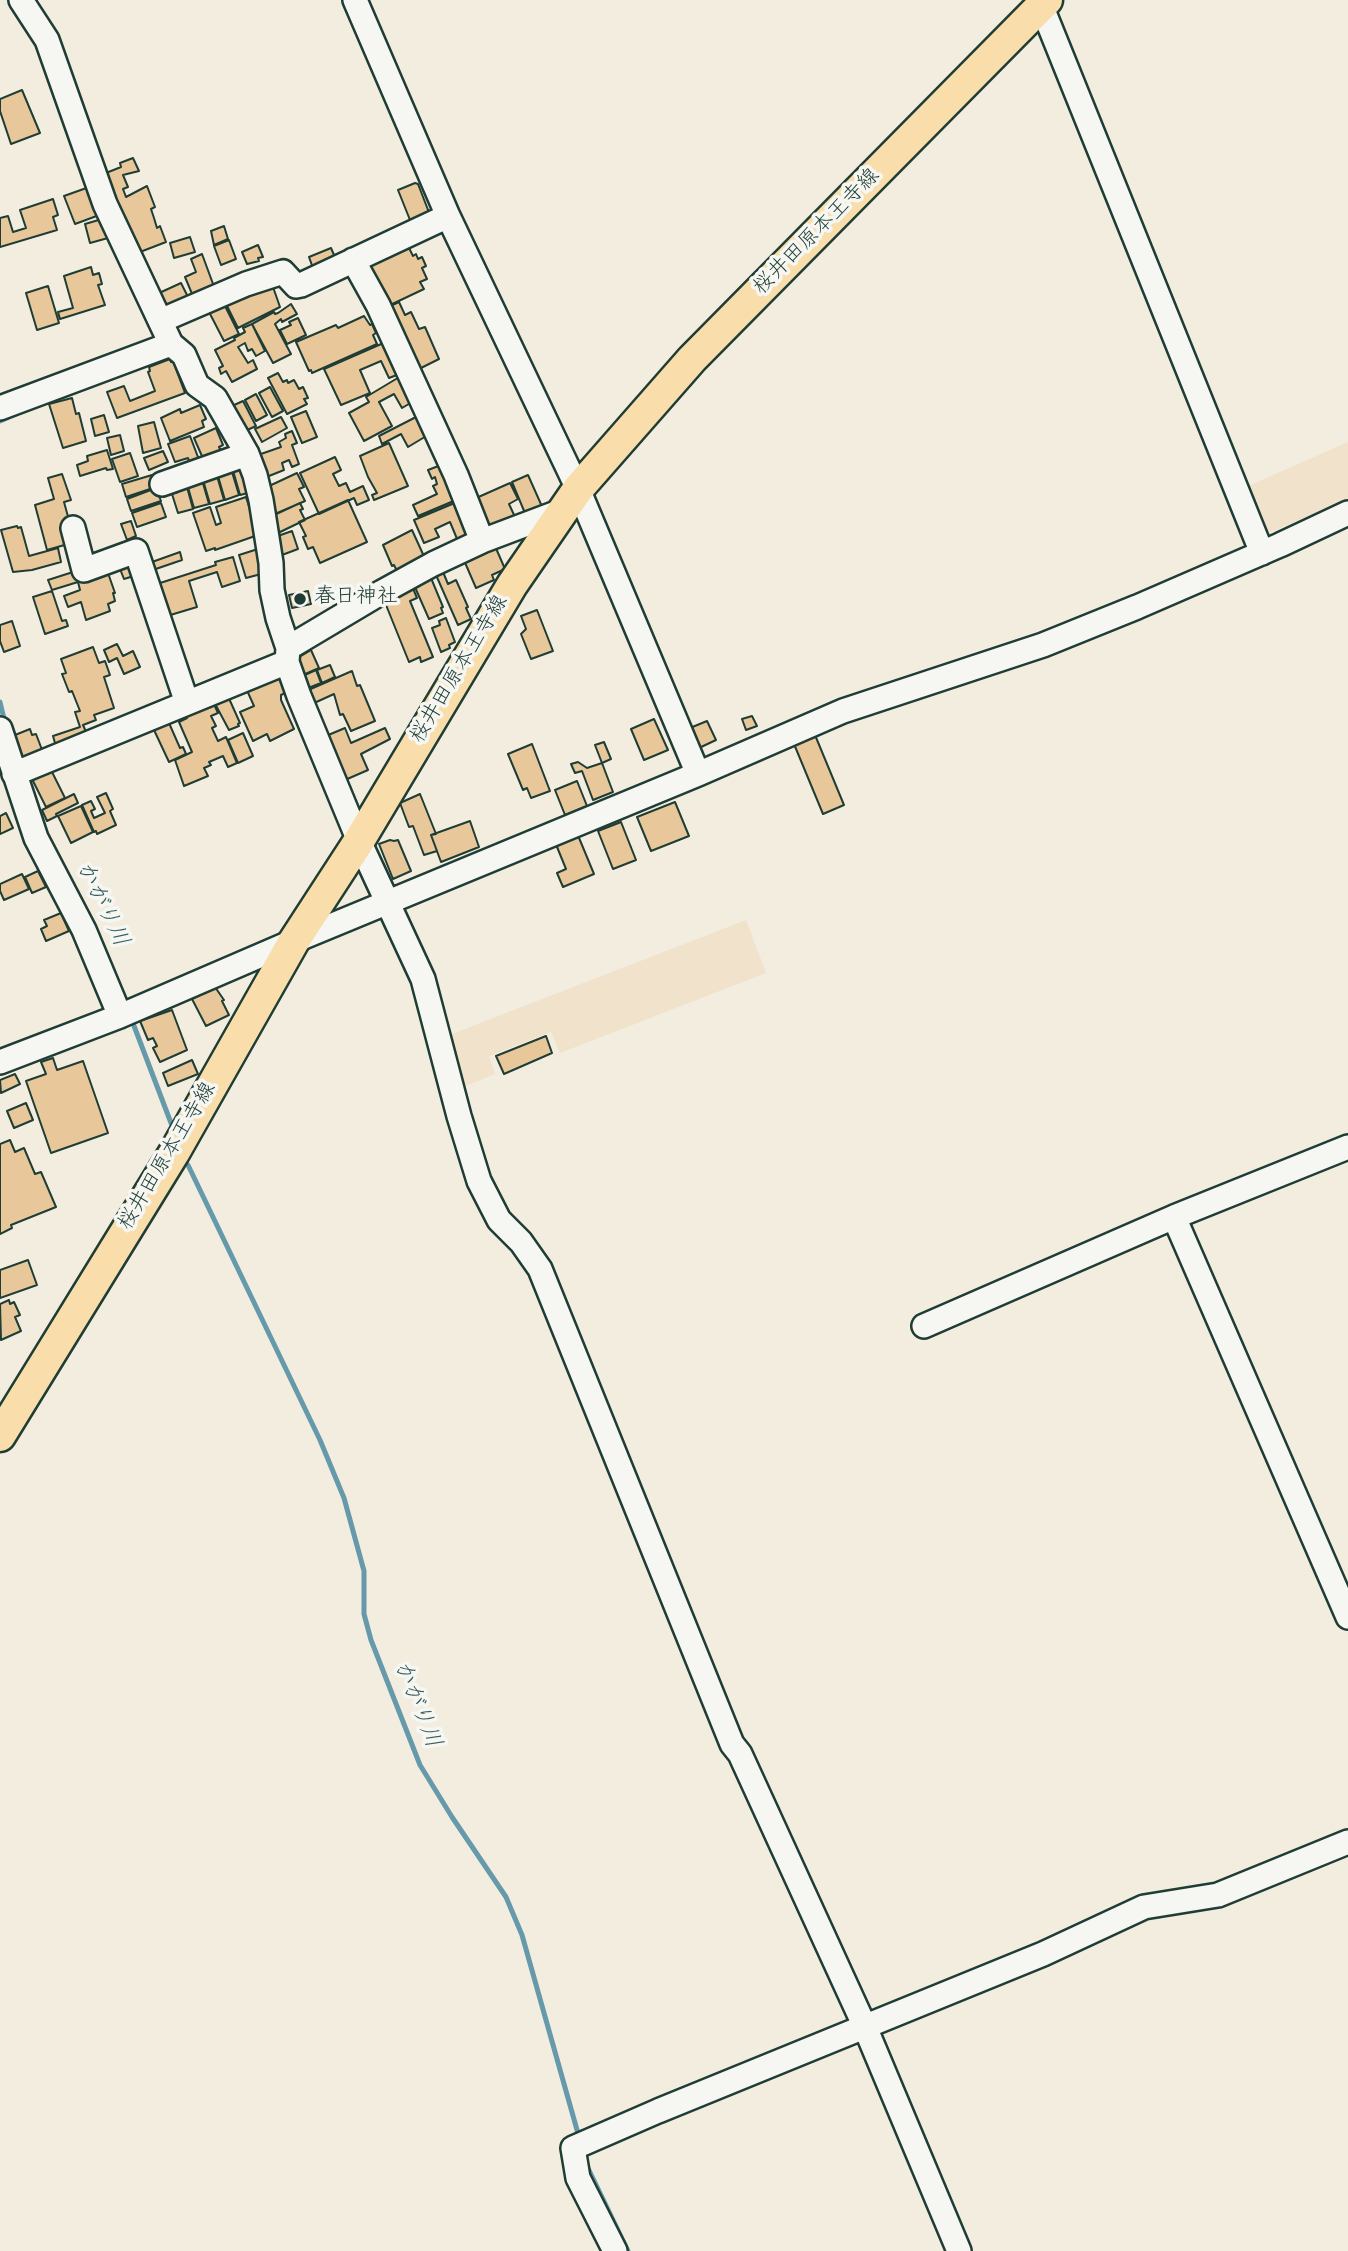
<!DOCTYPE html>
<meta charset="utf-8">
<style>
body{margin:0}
canvas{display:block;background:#f3ede0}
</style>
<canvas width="1348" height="2251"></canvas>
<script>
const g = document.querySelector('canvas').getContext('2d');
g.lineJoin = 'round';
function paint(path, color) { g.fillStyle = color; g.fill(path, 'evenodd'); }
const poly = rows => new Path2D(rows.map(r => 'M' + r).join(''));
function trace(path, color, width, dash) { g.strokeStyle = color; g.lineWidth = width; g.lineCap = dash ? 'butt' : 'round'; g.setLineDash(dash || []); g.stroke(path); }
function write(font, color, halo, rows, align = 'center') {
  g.font = font + ' "Gochi Hand","Klee One",sans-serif'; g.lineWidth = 7; g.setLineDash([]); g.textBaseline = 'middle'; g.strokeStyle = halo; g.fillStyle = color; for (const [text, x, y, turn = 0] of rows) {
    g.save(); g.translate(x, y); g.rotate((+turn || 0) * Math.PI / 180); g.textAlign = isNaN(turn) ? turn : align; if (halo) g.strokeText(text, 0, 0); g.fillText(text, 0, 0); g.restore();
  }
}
const built = poly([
 [1348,442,1348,499,1271,532,1263,531,1246,487],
 [746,920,766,973,560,1053,551,1032,489,1056,495,1074,458,1089,439,1039]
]);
const stream = poly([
 [0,421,20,412],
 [0,702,5,723],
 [131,1018,171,1123],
 [188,1165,320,1440,344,1498,364,1571,364,1614,371,1640,420,1765,452,1817,506,1897,522,1935,579,2137],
 [586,2164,628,2251]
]);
const building = poly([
 [22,90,40,133,11,144,0,111,0,99,22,90],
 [133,158,139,171,123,175,128,187,123,189,126,197,147,186,155,207,151,209,154,218,157,228,160,226,166,242,140,252,125,218,123,219,106,173,121,167,120,163,133,158],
 [415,183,418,184,430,215,412,225,398,190,415,183],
 [92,186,102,214,75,224,64,196,92,186],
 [53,199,58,215,53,217,57,230,0,247,0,218,8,216,13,232,26,228,20,210,53,199],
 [102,219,108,238,90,243,85,224,102,219],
 [224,226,228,239,214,245,211,231,224,226],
 [190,237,195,252,174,258,170,243,190,237],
 [229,240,236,259,221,265,214,246,229,240],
 [258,245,263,257,258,258,259,261,247,264,242,252,258,245],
 [408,246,413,256,416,254,418,259,422,257,426,266,422,268,427,279,420,282,424,289,386,307,367,265,408,246],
 [331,248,337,262,314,271,309,257,331,248],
 [202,254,216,292,195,301,185,277,196,272,191,259,202,254],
 [91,267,93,275,99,273,102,284,98,285,105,305,60,319,58,312,73,308,64,276,91,267],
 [181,283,191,303,166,314,157,294,181,283],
 [48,286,59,323,37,330,26,293,48,286],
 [270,286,271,289,273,287,280,307,238,328,225,302,241,294,243,299,270,286],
 [223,302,239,334,224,341,208,310,223,302],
 [399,302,405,315,411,312,419,329,425,327,439,359,419,369,388,307,399,302],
 [291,304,297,314,282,322,281,319,275,324,291,354,273,363,252,324,274,312,275,314,278,313,291,304],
 [364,316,370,325,372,324,376,333,373,335,377,344,312,373,311,370,309,371,296,342,336,325,338,328,364,316],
 [298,318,306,335,287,344,280,330,291,325,289,322,298,318],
 [252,324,265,351,256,356,252,349,248,351,245,343,238,347,248,363,253,360,257,369,232,382,226,371,221,374,219,368,223,366,215,350,235,340,234,338,245,332,243,328,252,324],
 [388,341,402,373,389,378,381,361,360,370,370,393,341,405,324,369,388,341],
 [170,359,171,362,173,361,185,393,117,418,107,392,124,386,130,401,155,391,148,372,150,371,149,367,170,359],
 [278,373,283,382,287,380,288,383,294,380,299,389,303,387,308,398,304,399,307,404,287,414,268,378,278,373],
 [401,376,414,401,402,408,394,394,379,402,392,426,364,441,349,413,369,402,366,397,401,376],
 [270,387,283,411,272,417,259,393,270,387],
 [256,394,267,415,256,421,245,400,256,394],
 [72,398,76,414,79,413,86,441,63,448,49,404,72,398],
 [243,401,256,426,245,431,232,406,243,401],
 [200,405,206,419,202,421,204,427,170,441,161,418,180,409,181,413,200,405],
 [306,411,317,437,302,443,291,417,306,411],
 [104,415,109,432,95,436,91,419,104,415],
 [418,416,428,435,408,447,401,434,382,444,379,436,418,416],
 [281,417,287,428,262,442,255,429,281,417],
 [154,422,161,448,143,453,138,426,154,422],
 [216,428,223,445,219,447,223,455,205,463,194,438,216,428],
 [292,431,297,443,292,445,299,464,292,467,289,460,282,463,284,470,264,478,258,455,281,447,279,442,286,438,285,434,292,431],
 [120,435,124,451,111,455,107,438,120,435],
 [190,436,201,465,192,468,188,458,175,462,168,444,190,436],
 [389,443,408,486,374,500,372,495,377,493,368,477,360,456,389,443],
 [107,450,113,469,107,470,106,468,80,476,77,465,88,461,87,456,107,450],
 [163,451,168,462,149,470,144,458,163,451],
 [130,453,138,476,120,482,112,459,130,453],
 [335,457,341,470,333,474,339,486,346,483,350,492,363,486,369,500,357,505,354,498,319,514,300,473,335,457],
 [441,465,456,500,418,516,413,505,437,494,433,486,437,484,435,477,432,479,428,470,441,465],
 [232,467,245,467,252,492,240,495,232,467],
 [232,472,239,495,225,500,218,476,232,472],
 [297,473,304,487,299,489,305,501,275,514,269,501,273,499,267,487,297,473],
 [62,474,71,500,64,502,75,542,47,550,35,505,54,499,48,478,62,474],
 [152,475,156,487,126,497,122,484,152,475],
 [528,475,544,511,527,518,512,482,528,475],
 [217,476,224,500,210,504,203,480,217,476],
 [202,480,209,504,194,508,187,484,202,480],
 [510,483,518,499,509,504,515,517,488,529,474,499,510,483],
 [187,487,193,509,178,513,172,494,178,492,177,489,187,487],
 [156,488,161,501,131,511,127,499,156,488],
 [246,497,258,535,215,550,215,548,206,551,193,513,210,507,216,525,221,523,216,507,246,497],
 [348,500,367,542,320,563,313,547,308,549,303,537,306,536,299,522,348,500],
 [457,502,473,540,460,546,450,522,435,529,439,537,424,543,414,520,457,502],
 [161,503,166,517,137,527,132,513,161,503],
 [300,503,303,509,300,510,305,520,278,533,272,516,300,503],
 [131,521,136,536,127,540,121,524,131,521],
 [17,526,18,528,21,527,29,556,58,548,61,562,32,570,13,572,1,530,17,526],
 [412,530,427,563,400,577,394,565,392,566,383,545,412,530],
 [292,531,298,549,282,555,275,537,292,531],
 [495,546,505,569,492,575,494,580,476,588,463,558,495,546],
 [147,547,152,562,180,552,182,560,147,572,140,549,147,547],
 [258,549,265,573,246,578,239,555,258,549],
 [233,557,240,581,222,587,217,572,189,581,197,607,167,616,157,584,216,565,215,562,233,557],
 [131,558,137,575,124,579,120,569,108,573,115,593,113,593,115,601,108,604,110,611,86,620,81,602,68,607,64,596,80,590,78,582,52,590,48,580,73,572,75,577,131,558],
 [443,572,448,584,456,580,468,607,466,608,471,619,458,625,436,575,443,572],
 [431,578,443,607,441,608,443,613,429,619,414,585,431,578],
 [412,586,417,598,410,601,433,657,421,662,420,657,409,662,384,600,412,586],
 [52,591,62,621,66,620,68,626,45,634,33,597,52,591],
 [308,591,311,604,292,608,289,595,308,591],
 [537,610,553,651,531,659,521,634,526,629,521,616,537,610],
 [446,618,455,642,449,645,450,648,441,652,432,628,440,625,439,621,446,618],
 [12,621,20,646,4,652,0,641,0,625,12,621],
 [117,644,123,656,133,651,140,667,124,674,117,658,109,662,104,650,117,644],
 [93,647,99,663,105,661,110,675,104,677,114,708,94,715,96,720,83,725,87,734,57,750,53,736,80,727,75,712,80,711,72,691,69,692,62,674,66,673,61,659,93,647],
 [311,650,319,668,303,675,296,659,311,650],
 [330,665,335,677,322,683,317,670,330,665],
 [316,670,321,683,303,690,298,678,316,670],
 [280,671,289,691,281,695,281,700,294,729,270,741,267,734,253,741,240,712,254,706,245,686,280,671],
 [352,671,357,686,360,685,375,721,351,731,343,714,340,715,334,694,312,704,306,691,352,671],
 [227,694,240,723,238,724,239,726,229,730,213,700,227,694],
 [212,700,218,713,211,716,216,726,212,728,218,741,226,737,237,763,228,767,223,756,209,762,211,765,204,768,208,776,184,786,175,760,192,752,179,722,187,718,186,715,181,718,180,715,212,700],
 [752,716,757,726,746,730,742,719,752,716],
 [654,719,668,750,644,760,631,729,654,719],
 [707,721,716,740,699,748,690,728,707,721],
 [169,723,180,748,183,747,186,754,169,762,154,730,169,723],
 [345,728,351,743,385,728,390,739,361,754,368,770,345,780,326,736,345,728],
 [30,729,32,735,36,734,44,755,24,762,15,735,30,729],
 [243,733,253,756,238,763,228,740,243,733],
 [815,735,844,805,823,814,794,744,815,735],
 [604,742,611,759,602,763,595,745,604,742],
 [532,744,550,791,531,798,527,788,523,790,508,754,532,744],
 [578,762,587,768,602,763,613,792,593,800,582,771,575,773,571,764,578,762],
 [51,770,65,798,46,807,32,779,51,770],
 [577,781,587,806,565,815,555,790,577,781],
 [106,793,113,809,110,811,116,825,97,834,96,831,94,832,82,805,91,801,95,809,91,811,94,818,105,813,97,797,106,793],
 [74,794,78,803,56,814,57,816,47,821,42,810,74,794],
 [420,794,436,834,431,835,437,851,424,855,413,826,409,827,400,803,420,794],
 [675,802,689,836,651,851,637,817,675,802],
 [81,806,93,832,71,843,58,816,81,806],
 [6,813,13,828,0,834,0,816,6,813],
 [470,821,479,847,441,862,431,835,470,821],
 [621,822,636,860,613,869,598,831,621,822],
 [577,833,594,874,563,887,557,873,566,869,555,842,577,833],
 [390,840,394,841,398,840,411,871,393,879,379,844,390,840],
 [38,871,46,887,32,893,25,877,38,871],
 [22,874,29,889,4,900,0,891,0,884,22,874],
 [61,913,69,931,46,941,41,929,47,926,44,920,61,913],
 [215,987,224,1000,222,1001,229,1015,206,1026,192,999,215,987],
 [172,1010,187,1050,160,1062,153,1048,157,1046,153,1038,148,1040,140,1021,172,1010],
 [546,1036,552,1053,504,1074,496,1056,546,1036],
 [53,1058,57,1070,83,1061,108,1133,51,1153,26,1081,46,1074,41,1062,53,1058],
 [192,1060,198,1074,168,1086,163,1073,192,1060],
 [15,1074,20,1084,1,1093,0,1080,15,1074],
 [26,1103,33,1120,14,1128,7,1111,26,1103],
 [10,1140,15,1152,24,1148,35,1174,41,1172,56,1207,11,1225,12,1228,0,1234,0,1144,10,1140],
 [28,1260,37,1285,0,1298,0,1270,28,1260],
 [9,1300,10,1304,14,1302,20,1315,15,1317,21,1331,1,1340,0,1304,9,1300]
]);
const minor = poly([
 [21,0,47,40,105,204,171,344,184,355,197,385,215,398,247,454,255,475,261,500,271,563,272,590,278,618,288,648,287,662,299,696,359,841,423,979,459,1116,479,1181,499,1220,521,1242,540,1269,732,1744,740,1754,865,2027,959,2251],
 [355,0,448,216,578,489,698,774],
 [1041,5,1262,553],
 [353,260,378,305,456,475,482,541],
 [160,321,246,284,283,272,296,286,301,285,448,216],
 [0,408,171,344],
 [162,484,247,454],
 [73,528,84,570,136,551,187,703],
 [288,648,382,592,433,564,482,541,564,510],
 [0,729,36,838,84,930,120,1016],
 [14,774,287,662],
 [0,1062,120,1016,294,941,698,774,843,711,1043,645,1137,607,1280,545,1348,513],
 [1174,1217,1348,1617],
 [924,1326,1174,1217,1348,1147],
 [615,2251,578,2178,573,2148,658,2111,1043,1954,1144,1907,1218,1895,1348,1842]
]);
const major = poly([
 [0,1436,174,1153,294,941,359,841,512,585,578,489,692,359,1047,0]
]);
const markers = [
 [300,599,7,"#1f3d34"]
];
const streetNames = [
 ["桜井田原本王寺線",818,233,-45],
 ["桜井田原本王寺線",461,670,-59],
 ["桜井田原本王寺線",169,1157,-59]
];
const poiNames = [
 ["春日神社",314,599]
];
const waterNames = [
 ["かがり川",100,905,64],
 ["かがり川",415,1705,68]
];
paint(built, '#f0e2cb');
trace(stream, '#669aaa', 5);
paint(building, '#e8c79a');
trace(building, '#1f3d34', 2);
trace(minor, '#1f3d34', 28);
trace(major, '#1f3d34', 35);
trace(minor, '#f6f6f2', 23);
trace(major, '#f9deab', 30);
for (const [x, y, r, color] of markers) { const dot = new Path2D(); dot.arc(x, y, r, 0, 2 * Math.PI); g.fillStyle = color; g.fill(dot); trace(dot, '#f6f6f2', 2.5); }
write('21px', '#1f3d34', '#f6f6f2', streetNames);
write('21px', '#1f3d34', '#f6f6f2', poiNames, 'left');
write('italic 23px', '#375c5b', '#f6f6f2', waterNames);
</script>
